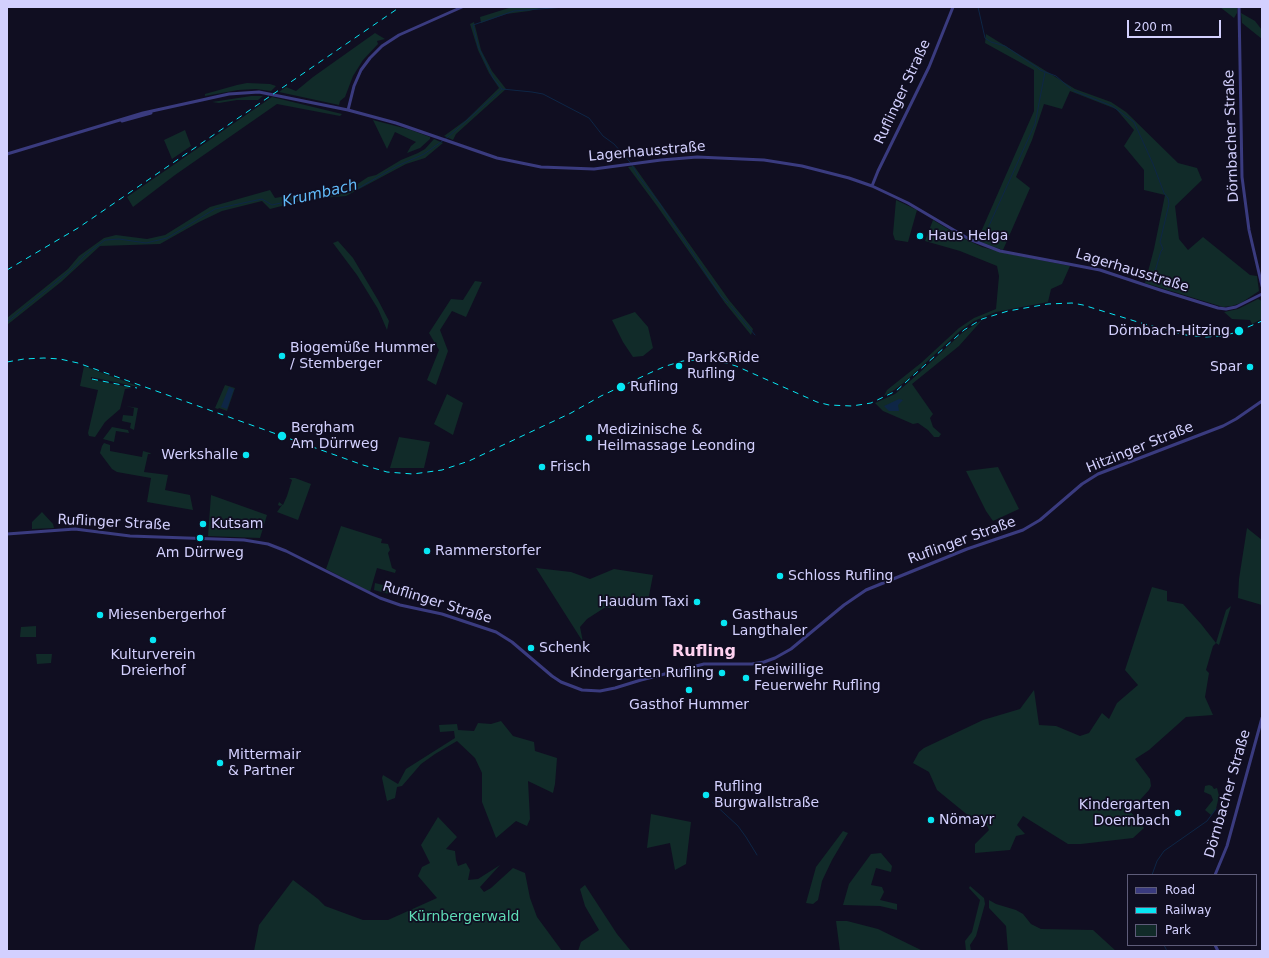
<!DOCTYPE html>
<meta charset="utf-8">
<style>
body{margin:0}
#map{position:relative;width:1269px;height:958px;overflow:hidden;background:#100e21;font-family:"DejaVu Sans",sans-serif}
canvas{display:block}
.frame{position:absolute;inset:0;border:8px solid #d3d0fe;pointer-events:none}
.legend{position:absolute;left:1127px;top:874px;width:130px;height:72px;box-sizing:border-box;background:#100e21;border:1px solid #5e5c79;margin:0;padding:5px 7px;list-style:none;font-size:12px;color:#d3d0fe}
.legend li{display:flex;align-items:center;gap:8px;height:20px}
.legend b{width:20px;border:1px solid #5e5c79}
.scale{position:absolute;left:1127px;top:20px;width:94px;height:18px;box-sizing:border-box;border:2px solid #d3d0fe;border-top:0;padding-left:5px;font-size:12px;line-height:14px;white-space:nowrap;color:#d3d0fe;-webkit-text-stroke:3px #100e21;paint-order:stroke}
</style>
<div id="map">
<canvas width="1269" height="958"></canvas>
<div class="frame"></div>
<ul class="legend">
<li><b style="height:5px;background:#3a3b7f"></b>Road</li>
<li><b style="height:5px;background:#07e6f3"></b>Railway</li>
<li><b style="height:11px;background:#112b29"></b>Park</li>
</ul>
<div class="scale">200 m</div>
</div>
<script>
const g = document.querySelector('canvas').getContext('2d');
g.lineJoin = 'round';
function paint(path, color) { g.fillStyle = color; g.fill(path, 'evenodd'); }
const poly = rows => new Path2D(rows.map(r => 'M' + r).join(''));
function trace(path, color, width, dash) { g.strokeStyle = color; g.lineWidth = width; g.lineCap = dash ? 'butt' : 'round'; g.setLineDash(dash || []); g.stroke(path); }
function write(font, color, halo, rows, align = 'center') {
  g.font = font + ' "DejaVu Sans",sans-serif'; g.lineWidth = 3.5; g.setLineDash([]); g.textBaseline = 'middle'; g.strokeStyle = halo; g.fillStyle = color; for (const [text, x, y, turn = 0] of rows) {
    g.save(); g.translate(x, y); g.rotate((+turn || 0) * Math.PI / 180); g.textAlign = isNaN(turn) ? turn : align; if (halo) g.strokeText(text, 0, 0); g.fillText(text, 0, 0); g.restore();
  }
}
const green = poly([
 [512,7,562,7,541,8,529,11,506,14,481,23,480,17],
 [1220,7,1237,7,1237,13,1234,18],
 [1241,13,1255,21,1262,30,1262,39,1242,23],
 [474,22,481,50,492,71,506,89,456,134,453,140,444,136,466,120,499,88,489,73,478,50,470,24],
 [375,33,385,39,377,41,378,44,363,60,353,76,345,97,340,101,339,105,279,92,286,87,296,91,313,77],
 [986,34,1075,89,1111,102,1126,112,1178,163,1197,168,1202,180,1175,206,1179,239,1188,250,1203,237,1250,275,1257,276,1259,291,1241,303,1232,306,1223,307,1145,283,1154,249,1165,195,1144,190,1144,170,1124,146,1134,130,1116,109,1070,91,1062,109,1044,104,1032,140,1016,177,1030,188,1003,250,977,241,1034,111,1034,70,985,43],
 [247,83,270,84,276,86,271,91,256,89,238,90,205,96,205,94,237,85],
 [251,96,263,96,258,100,237,100,219,103,212,102],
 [272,97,342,114,340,116,277,104,175,175,133,207,127,197],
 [373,120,411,130,430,137,430,139,420,148,407,153,411,146,416,142,395,132,387,149],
 [185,130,191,146,172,159,164,140],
 [434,139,443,143,425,158,406,164,346,196,309,199,270,209,262,201,222,211,199,222,160,244,100,246,61,282,7,325,7,318,68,269,79,256,104,238,116,235,147,239,165,235,210,207,270,190,275,198,302,193,303,196,353,187,368,177,376,175,401,160,418,153,425,149],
 [634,166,729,300,753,329,751,335,725,303,657,206,628,167],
 [896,200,917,210,908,242,895,240,893,234],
 [933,220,963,238,982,247,1005,253,1070,266,1062,284,1051,289,1048,302,996,312,974,321,960,331,906,381,894,390,884,396,887,390,921,363,959,328,974,318,996,309,999,276,997,266,960,251,925,241],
 [338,241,353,258,378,300,389,321,387,330,378,309,357,275,333,243],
 [475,281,482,282,466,317,452,311,440,330,448,351,436,385,427,380,439,350,429,333,451,299,463,300],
 [1258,299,1262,301,1262,319,1252,324,1250,320,1232,319,1224,312,1238,309],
 [635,312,648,327,653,348,643,356,633,357,623,342,612,320],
 [982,320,959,346,912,384,933,414,930,418,933,427,941,434,939,437,934,437,928,430,918,423,913,424,883,411,875,403,895,394,918,374,962,333],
 [84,366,143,388,91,377,91,379,132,388,125,389,120,409,105,422,95,437,89,436,88,433,98,390,80,386],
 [225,385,235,388,227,411,219,408,218,409,215,408],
 [447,394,463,403,453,435,434,424],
 [126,406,138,408,134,430,130,428,131,423,122,421,123,415,133,416,134,408],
 [112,427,128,430,129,433,116,431,114,442,103,439],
 [399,437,430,442,424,468,390,468],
 [104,443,110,445,110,451,142,457,143,451,150,453,151,454,148,454,144,472,168,475,165,490,190,495,193,510,147,502,151,478,117,472,112,469,100,453,102,446],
 [998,467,1019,509,993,521,986,511,966,471],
 [289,478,295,478,311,484,298,520,277,512,282,505,280,506,278,505,279,502,283,505,287,496,292,480],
 [211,495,267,515,260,538,208,536],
 [42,512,53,524,54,528,32,529,32,522],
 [341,526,382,539,381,543,388,544,390,550,388,553,392,568,396,570,395,573,377,568,370,592,326,569],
 [1247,528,1262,540,1262,605,1238,598,1239,579],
 [536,568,571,572,590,579,614,569,653,575,647,606,604,608,587,619,580,627,583,642],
 [375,583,391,587,389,594,374,590],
 [1152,587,1167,591,1167,601,1183,604,1201,624,1216,643,1226,610,1231,606,1219,645,1216,643,1213,646,1206,670,1209,673,1205,697,1213,715,1186,717,1149,750,1135,759,1150,779,1151,786,1149,790,1130,811,1144,828,1133,838,1081,844,1068,844,1023,816,1017,825,1025,834,1016,836,1010,850,975,853,975,844,989,830,986,823,975,821,937,790,929,772,913,763,919,752,924,748,983,720,1020,709,1034,690,1039,725,1056,726,1080,736,1089,733,1102,713,1109,719,1117,703,1138,685,1125,670],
 [36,626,36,637,20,637,21,627],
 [36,654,52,654,51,663,37,664],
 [501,721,513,736,534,742,535,751,557,758,555,784,553,793,528,781,530,819,527,826,516,821,496,838,482,802,482,773,475,758,457,741,435,754,421,764,402,786,397,787,395,798,387,801,382,778,383,775,398,784,406,769,455,738,454,731,440,732,439,725,457,724,458,730,474,731,478,723,491,724],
 [1209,785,1212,786,1214,789,1217,788,1219,796,1216,809,1211,815,1205,810,1213,800,1211,795,1204,792,1205,786],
 [651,814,691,822,686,864,675,870,670,843,647,848],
 [438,817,457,837,446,849,455,851,456,860,458,866,466,863,470,870,468,880,478,879,500,865,480,887,484,892,491,888,513,868,525,873,530,898,537,917,562,951,254,951,259,925,293,880,318,899,325,906,363,920,388,920,437,898,418,876,422,867,430,863,421,845],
 [843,831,848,833,832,860,822,881,818,900,813,904,806,903,816,867],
 [881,853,892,866,891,872,876,868,871,885,882,887,884,892,880,900,897,904,897,910,880,906,843,905,849,884,871,854],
 [585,885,617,934,631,951,578,951,581,942,599,930,585,906,580,889],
 [970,886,984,898,985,904,976,936,970,945,971,951,966,951,965,941,972,932,980,900,969,888],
 [989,900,996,904,1016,910,1023,914,1031,924,1041,929,1093,930,1116,951,1008,951,1006,926,989,908],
 [836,921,847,921,878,929,923,951,840,951]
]);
const water = poly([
 [229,387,234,389,227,409,221,407],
 [899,399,903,400,898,405,899,411,889,411,884,406]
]);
const stream = poly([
 [978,7,985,38,991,42,1005,46,1038,68,1040,70,1056,76,1071,89],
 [502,89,532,92,543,94,589,118,603,136,614,144,630,162,639,177,660,204,721,296,728,303],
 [1074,91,1112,106,1134,122,1153,164,1164,193,1168,198,1169,204,1160,242,1163,249,1161,251,1154,275],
 [983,239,1035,124,1045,72],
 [731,306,755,335],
 [7,322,71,270,85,255,105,240,119,239,146,243,167,238,215,209,262,199,272,205,294,200,326,197,357,189,397,166,424,154,448,137,502,89,493,78,478,46,473,25,514,11,565,7],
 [712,802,738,826,746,837,757,855],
 [1152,875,1157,861,1164,851,1207,821,1216,809],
 [1164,945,1167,951]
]);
const tertiary = poly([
 [1239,7,1242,177,1249,230,1262,286],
 [348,110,354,86,361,70,370,58,382,46,399,35,462,7],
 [122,121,151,113],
 [7,154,143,113,229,94,259,92,348,110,396,123,497,158,541,167,594,169,661,160,697,157,764,160,802,166,849,178,872,186,908,203,969,239,1000,251,1100,270,1160,290,1218,308,1226,309,1236,307,1262,294],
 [872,186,878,171,929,67,953,7],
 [7,534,75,529,130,536,244,540,268,544,286,551,380,598,400,605,442,614,496,632,512,642,552,676,561,682,582,690,600,691,615,688,641,680,704,664,752,664,764,662,775,658,791,649,844,605,866,590,967,549,1023,530,1040,520,1082,484,1098,474,1223,426,1236,419,1262,401],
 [1215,875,1227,846,1262,718],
 [1215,945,1218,951]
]);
const rail = poly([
 [7,270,78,228,400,7],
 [7,362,24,359,44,358,60,359,78,363,363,465,387,472,413,474,442,470,469,461,571,413,601,396,652,372,666,366,683,361,706,359,719,361,736,366,817,402,829,405,852,406,871,403,896,391,964,330,982,319,1008,311,1048,304,1072,303,1083,305,1141,323,1186,335,1205,337,1221,336,1234,333,1262,321],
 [92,379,137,388]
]);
const markers = [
 [920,236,4,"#07e6f3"],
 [1239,331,5,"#07e6f3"],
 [282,356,4,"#07e6f3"],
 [679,366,4,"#07e6f3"],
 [1250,367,4,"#07e6f3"],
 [621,387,5,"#07e6f3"],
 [282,436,5,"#07e6f3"],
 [589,438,4,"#07e6f3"],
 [246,455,4,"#07e6f3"],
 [542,467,4,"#07e6f3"],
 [203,524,4,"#07e6f3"],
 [200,538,4,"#07e6f3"],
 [427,551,4,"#07e6f3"],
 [780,576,4,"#07e6f3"],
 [697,602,4,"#07e6f3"],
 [100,615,4,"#07e6f3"],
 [724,623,4,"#07e6f3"],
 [153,640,4,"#07e6f3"],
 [531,648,4,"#07e6f3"],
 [722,673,4,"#07e6f3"],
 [746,678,4,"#07e6f3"],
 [689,690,4,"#07e6f3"],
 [220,763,4,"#07e6f3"],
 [706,795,4,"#07e6f3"],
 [1178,813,4,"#07e6f3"],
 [931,820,4,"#07e6f3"]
];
const streetNames = [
 ["Ruflinger Straße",903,92,-65],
 ["Dörnbacher Straße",1232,136,-92],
 ["Lagerhausstraße",647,152,-5],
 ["Lagerhausstraße",1132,271,17],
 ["Hitzinger Straße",1140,448,-22],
 ["Ruflinger Straße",114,523,3],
 ["Ruflinger Straße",962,541,-20],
 ["Ruflinger Straße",437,603,17],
 ["Dörnbacher Straße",1228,794,-74]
];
const poiNames = [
 ["Haus Helga",928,236],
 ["Dörnbach-Hitzing",1230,331,"right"],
 ["Biogemüße Hummer",290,348],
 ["/ Stemberger",290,364],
 ["Park&Ride",687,358],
 ["Rufling",687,374],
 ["Spar",1242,367,"right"],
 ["Rufling",630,387],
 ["Bergham",291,428],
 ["Am Dürrweg",291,444],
 ["Medizinische &",597,430],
 ["Heilmassage Leonding",597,446],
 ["Werkshalle",238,455,"right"],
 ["Frisch",550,467],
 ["Kutsam",211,524],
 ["Rammerstorfer",435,551],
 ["Am Dürrweg",200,553,"center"],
 ["Schloss Rufling",788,576],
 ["Haudum Taxi",689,602,"right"],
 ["Miesenbergerhof",108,615],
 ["Gasthaus",732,615],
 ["Langthaler",732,631],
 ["Schenk",539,648],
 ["Kulturverein",153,655,"center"],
 ["Dreierhof",153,671,"center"],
 ["Freiwillige",754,670],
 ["Feuerwehr Rufling",754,686],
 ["Kindergarten Rufling",714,673,"right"],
 ["Gasthof Hummer",689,705,"center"],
 ["Mittermair",228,755],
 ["& Partner",228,771],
 ["Rufling",714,787],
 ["Burgwallstraße",714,803],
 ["Kindergarten",1170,805,"right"],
 ["Doernbach",1170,821,"right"],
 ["Nömayr",939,820]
];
const parkNames = [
 ["Kürnbergerwald",464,917]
];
const waterNames = [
 ["Krumbach",320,194,-13]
];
const quarterNames = [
 ["Rufling",704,652]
];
paint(green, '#112b29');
paint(water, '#0e2646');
trace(stream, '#0e2646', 1);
trace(tertiary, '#3a3b7f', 3);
trace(rail, '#07e6f3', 1, [6, 5]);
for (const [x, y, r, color] of markers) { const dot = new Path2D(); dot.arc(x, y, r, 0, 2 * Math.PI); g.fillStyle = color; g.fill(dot); trace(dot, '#100e21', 1.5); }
write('14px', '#d3d0fe', '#100e21', streetNames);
write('14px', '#d3d0fe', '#100e21', poiNames, 'left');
write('14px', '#5edcb6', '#100e21', parkNames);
write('italic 15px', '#61bbfb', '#100e21', waterNames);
write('bold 16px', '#fed2f0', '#100e21', quarterNames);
</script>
